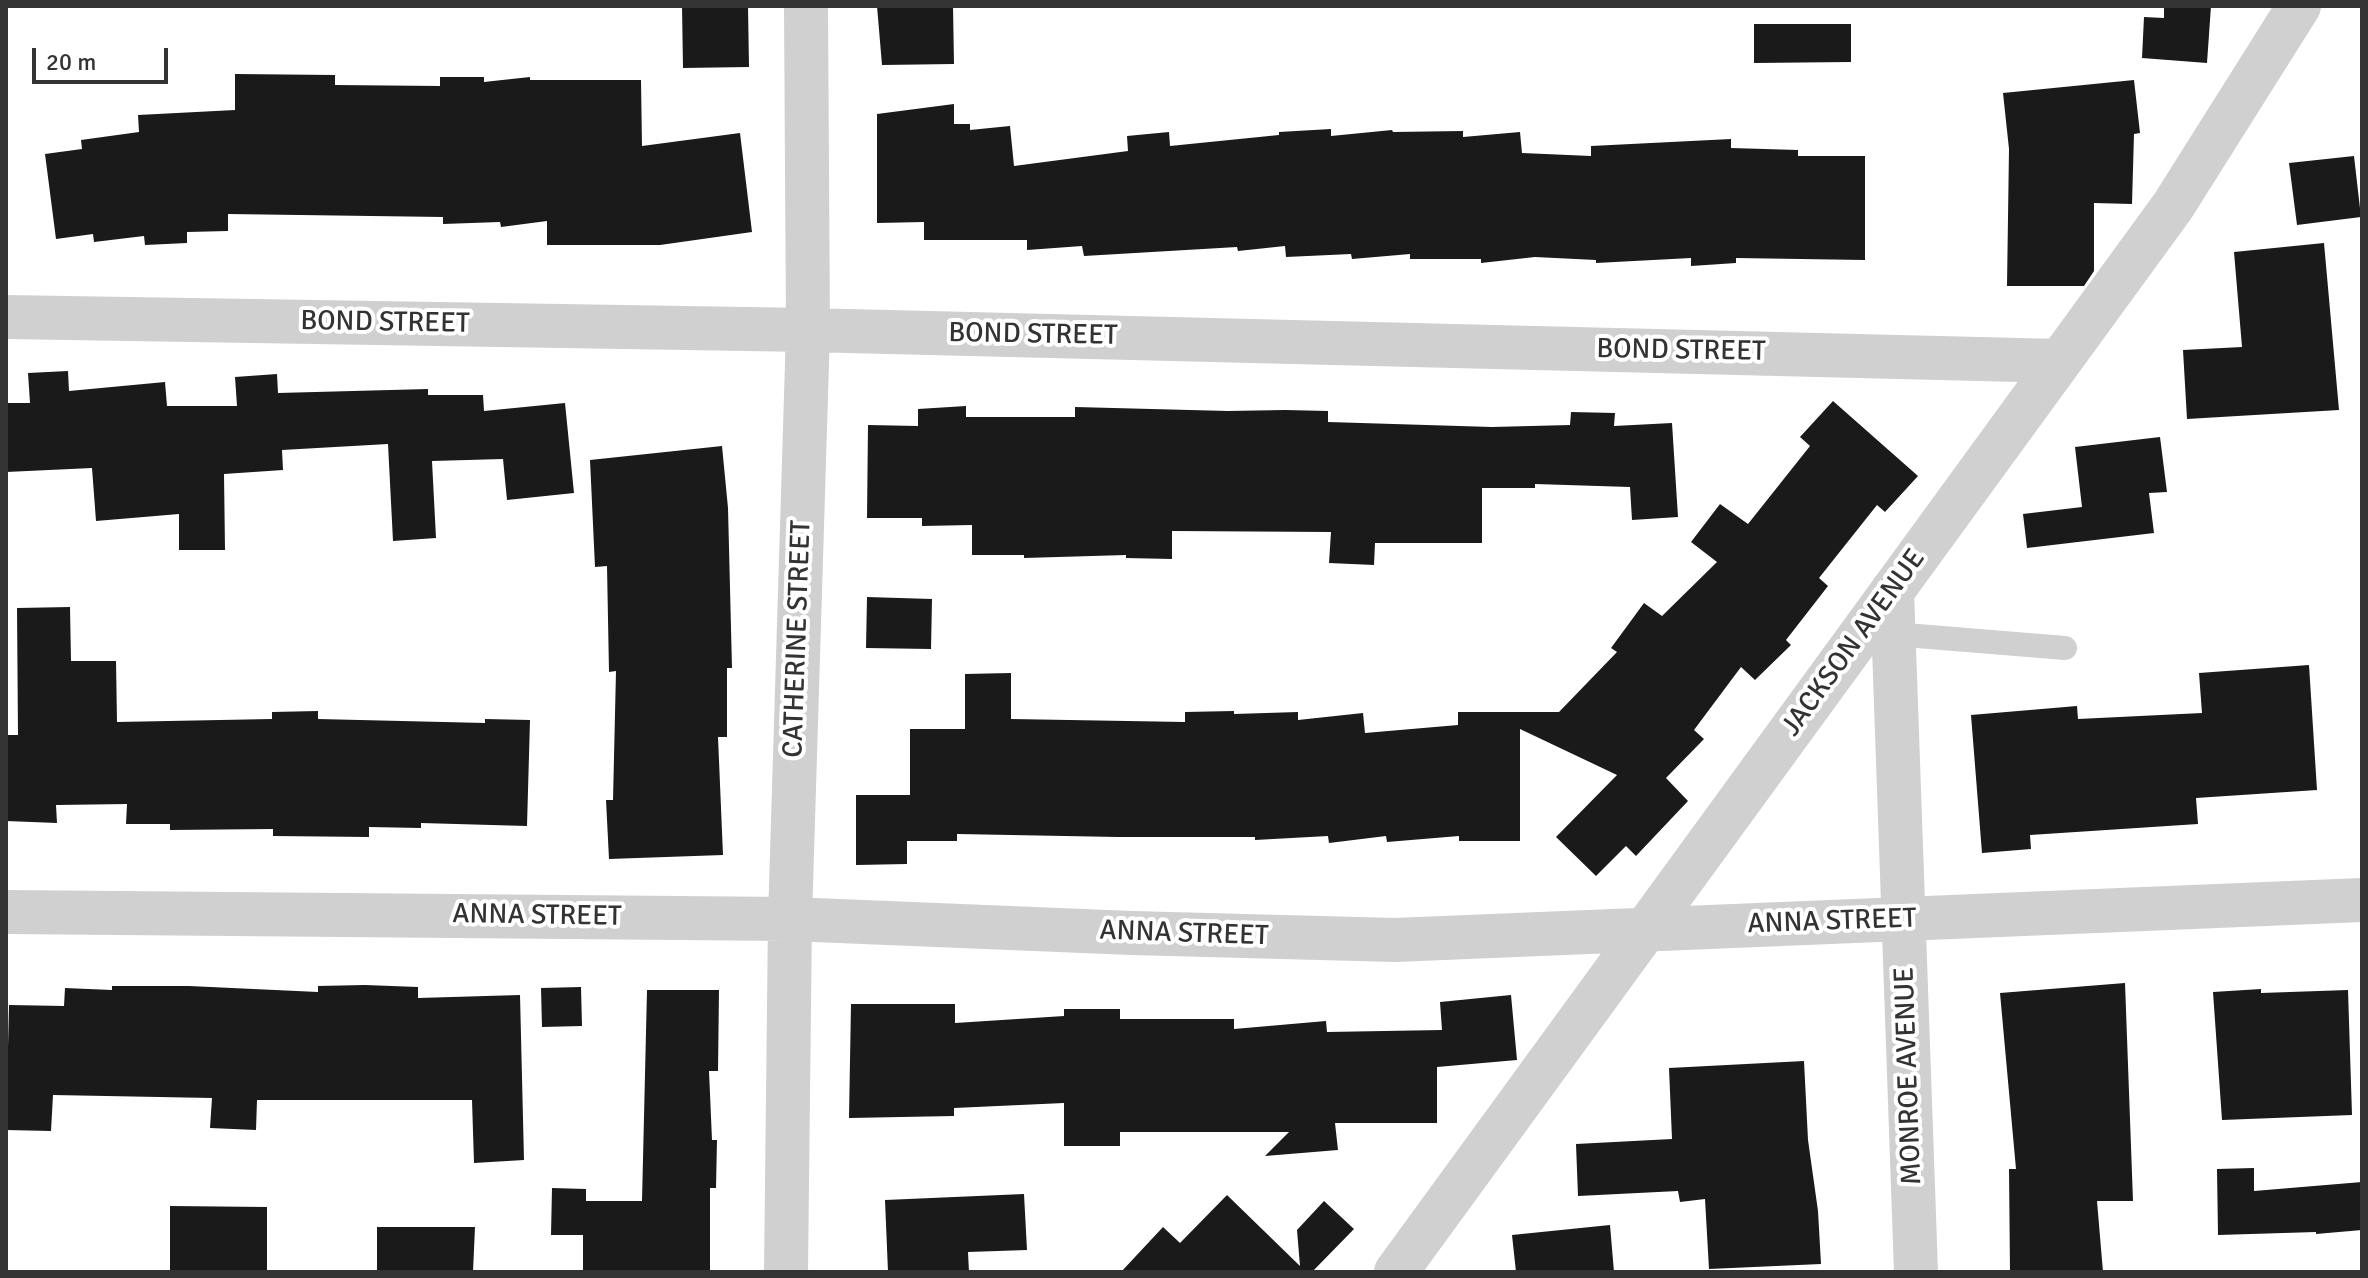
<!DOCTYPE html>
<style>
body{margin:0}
#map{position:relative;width:2368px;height:1278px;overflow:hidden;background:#fff;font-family:Signika,sans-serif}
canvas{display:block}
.frame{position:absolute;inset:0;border:8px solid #333;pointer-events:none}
.scale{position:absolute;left:32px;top:48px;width:136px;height:36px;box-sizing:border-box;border:4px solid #333;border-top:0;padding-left:10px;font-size:24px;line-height:28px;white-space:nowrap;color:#333;-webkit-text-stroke:6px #fff;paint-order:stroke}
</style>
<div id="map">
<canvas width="2368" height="1278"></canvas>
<div class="frame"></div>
<div class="scale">20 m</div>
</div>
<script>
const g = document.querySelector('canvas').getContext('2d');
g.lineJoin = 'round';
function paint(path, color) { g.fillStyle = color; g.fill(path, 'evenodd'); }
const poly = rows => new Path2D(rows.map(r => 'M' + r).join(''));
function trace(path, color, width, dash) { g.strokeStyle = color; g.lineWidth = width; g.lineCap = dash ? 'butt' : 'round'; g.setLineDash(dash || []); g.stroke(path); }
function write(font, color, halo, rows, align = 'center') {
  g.font = font + ' Signika,sans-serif'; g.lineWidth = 8; g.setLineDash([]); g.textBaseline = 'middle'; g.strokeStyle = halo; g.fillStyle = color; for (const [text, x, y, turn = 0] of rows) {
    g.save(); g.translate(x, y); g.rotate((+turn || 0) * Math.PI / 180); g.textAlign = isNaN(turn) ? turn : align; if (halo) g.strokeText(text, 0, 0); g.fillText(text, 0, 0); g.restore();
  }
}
const building = poly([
 [682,6,748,6,749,67,683,68],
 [877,6,953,6,954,64,882,65],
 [2164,6,2211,6,2207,63,2142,58,2144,17,2164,18],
 [1754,24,1851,24,1851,62,1754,63],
 [235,74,335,75,335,85,440,86,440,77,484,77,484,82,530,77,530,80,641,80,642,146,740,133,752,232,660,245,547,245,547,221,501,227,500,222,443,224,443,217,228,214,228,231,187,232,187,243,145,245,144,236,94,242,93,234,56,239,45,154,82,149,81,140,139,132,138,115,235,110],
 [2134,80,2140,133,2134,134,2132,204,2094,203,2094,271,2084,286,2007,286,2009,149,2003,93],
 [954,104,954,124,970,124,970,130,1010,126,1014,166,1128,151,1127,136,1169,132,1170,146,1279,135,1279,132,1331,129,1331,136,1392,130,1393,132,1463,131,1463,137,1520,132,1522,153,1591,156,1591,146,1731,139,1731,148,1798,150,1798,156,1865,156,1865,260,1736,258,1736,263,1691,266,1691,258,1596,263,1596,260,1535,257,1481,263,1481,259,1410,259,1410,254,1352,259,1351,254,1286,257,1285,246,1238,251,1237,247,1084,256,1082,246,1027,250,1027,240,924,240,924,222,877,223,877,114],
 [2354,156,2361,217,2297,225,2289,163],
 [2324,243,2339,410,2187,419,2183,350,2242,347,2234,252],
 [68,371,69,391,165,382,167,406,237,406,235,377,277,374,278,393,428,389,428,395,483,395,484,411,565,403,574,493,507,500,503,459,432,461,436,538,393,541,388,444,282,450,283,470,224,474,225,550,179,550,179,514,96,521,92,468,6,472,6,403,30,403,28,373],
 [1833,401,1918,476,1885,512,1877,505,1819,578,1828,586,1786,640,1791,645,1755,680,1741,667,1694,730,1704,739,1666,778,1688,801,1636,856,1626,846,1596,876,1556,837,1617,775,1520,729,1520,841,1459,841,1459,836,1387,842,1386,836,1329,843,1328,836,1255,840,1255,837,1118,837,957,834,957,841,907,841,907,864,856,865,856,795,910,795,910,729,965,729,965,674,1011,673,1011,719,1185,722,1185,712,1234,711,1234,714,1298,712,1298,720,1363,713,1365,733,1458,725,1458,712,1559,712,1617,652,1611,648,1644,603,1662,616,1717,562,1691,542,1720,504,1748,524,1810,446,1800,437],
 [966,406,966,417,1075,417,1075,407,1228,411,1285,410,1328,411,1328,422,1492,427,1570,425,1571,412,1615,413,1614,426,1672,423,1678,517,1632,520,1630,487,1535,484,1535,488,1482,488,1482,543,1375,543,1374,565,1329,563,1331,532,1172,531,1172,559,1126,558,1126,555,1024,558,1024,555,972,555,972,525,922,526,922,518,867,518,868,425,918,426,918,409],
 [2160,437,2167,492,2149,493,2154,533,2027,548,2023,514,2082,507,2075,447],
 [722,446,728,508,732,668,727,668,727,737,718,737,723,855,609,859,606,800,613,800,616,671,609,672,607,566,595,567,590,460],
 [867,597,932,599,931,649,866,648],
 [70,607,71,661,116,661,117,722,272,719,272,712,318,711,318,719,485,723,485,719,530,720,527,826,421,823,421,828,369,827,369,837,273,836,273,829,170,830,170,824,126,824,127,804,56,805,57,823,6,821,6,735,18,735,17,608],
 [2309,665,2317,790,2196,798,2198,824,2030,835,2031,849,1982,853,1971,715,2077,706,2078,719,2202,713,2199,673],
 [2125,983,2133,1201,2097,1201,2103,1272,2010,1272,2009,1169,2016,1169,2000,993],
 [365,985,418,987,418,998,520,995,524,1160,474,1163,472,1100,257,1100,256,1130,210,1128,212,1098,53,1095,51,1131,6,1130,9,1005,64,1006,65,988,112,990,112,986,189,986,318,992,318,986],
 [581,987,582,1026,542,1027,541,988],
 [2261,989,2261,993,2348,990,2352,1115,2222,1120,2213,992],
 [647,990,719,990,718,1071,709,1071,712,1140,717,1140,716,1188,710,1188,710,1272,583,1272,583,1235,551,1235,552,1188,586,1189,586,1201,642,1201],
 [1511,995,1517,1060,1437,1067,1437,1123,1335,1123,1338,1150,1265,1156,1289,1132,1120,1132,1120,1146,1064,1146,1064,1103,954,1108,954,1116,849,1118,851,1004,955,1004,955,1023,1064,1016,1064,1009,1120,1009,1120,1019,1234,1019,1234,1029,1326,1021,1327,1032,1442,1030,1440,1002],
 [1804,1061,1808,1140,1818,1211,1821,1264,1709,1269,1705,1199,1680,1202,1678,1191,1578,1196,1576,1144,1672,1139,1669,1068],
 [2254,1168,2254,1191,2362,1182,2362,1230,2316,1234,2316,1232,2218,1235,2217,1169],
 [1024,1194,1027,1250,968,1252,969,1272,888,1272,885,1200],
 [1227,1195,1300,1266,1297,1230,1324,1201,1354,1229,1312,1272,1121,1272,1163,1227,1180,1243],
 [170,1206,267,1207,267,1272,170,1272],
 [1610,1225,1614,1272,1516,1272,1512,1235],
 [377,1227,475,1227,473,1272,377,1272]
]);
const service = poly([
 [1893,634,2065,648]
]);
const minor = poly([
 [6,317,808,330,2060,361],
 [1892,591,1916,1272],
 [6,912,790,919,1132,933,1395,940,2362,900],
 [786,1272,790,919,808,330,806,6],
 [1396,1272,2173,206,2299,6]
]);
const streetNames = [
 ["BOND STREET",385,323,1],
 ["BOND STREET",1033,335,1],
 ["BOND STREET",1681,351,1],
 ["CATHERINE STREET",798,639,-88],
 ["JACKSON AVENUE",1854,643,-54],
 ["ANNA STREET",537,916,1],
 ["ANNA STREET",1832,922,-2],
 ["ANNA STREET",1184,934,2],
 ["MONROE AVENUE",1909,1076,-92]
];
paint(building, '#1a1a1a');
trace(service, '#d0d0d0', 24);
trace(minor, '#d0d0d0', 44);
write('28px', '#333', '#fff', streetNames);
</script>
